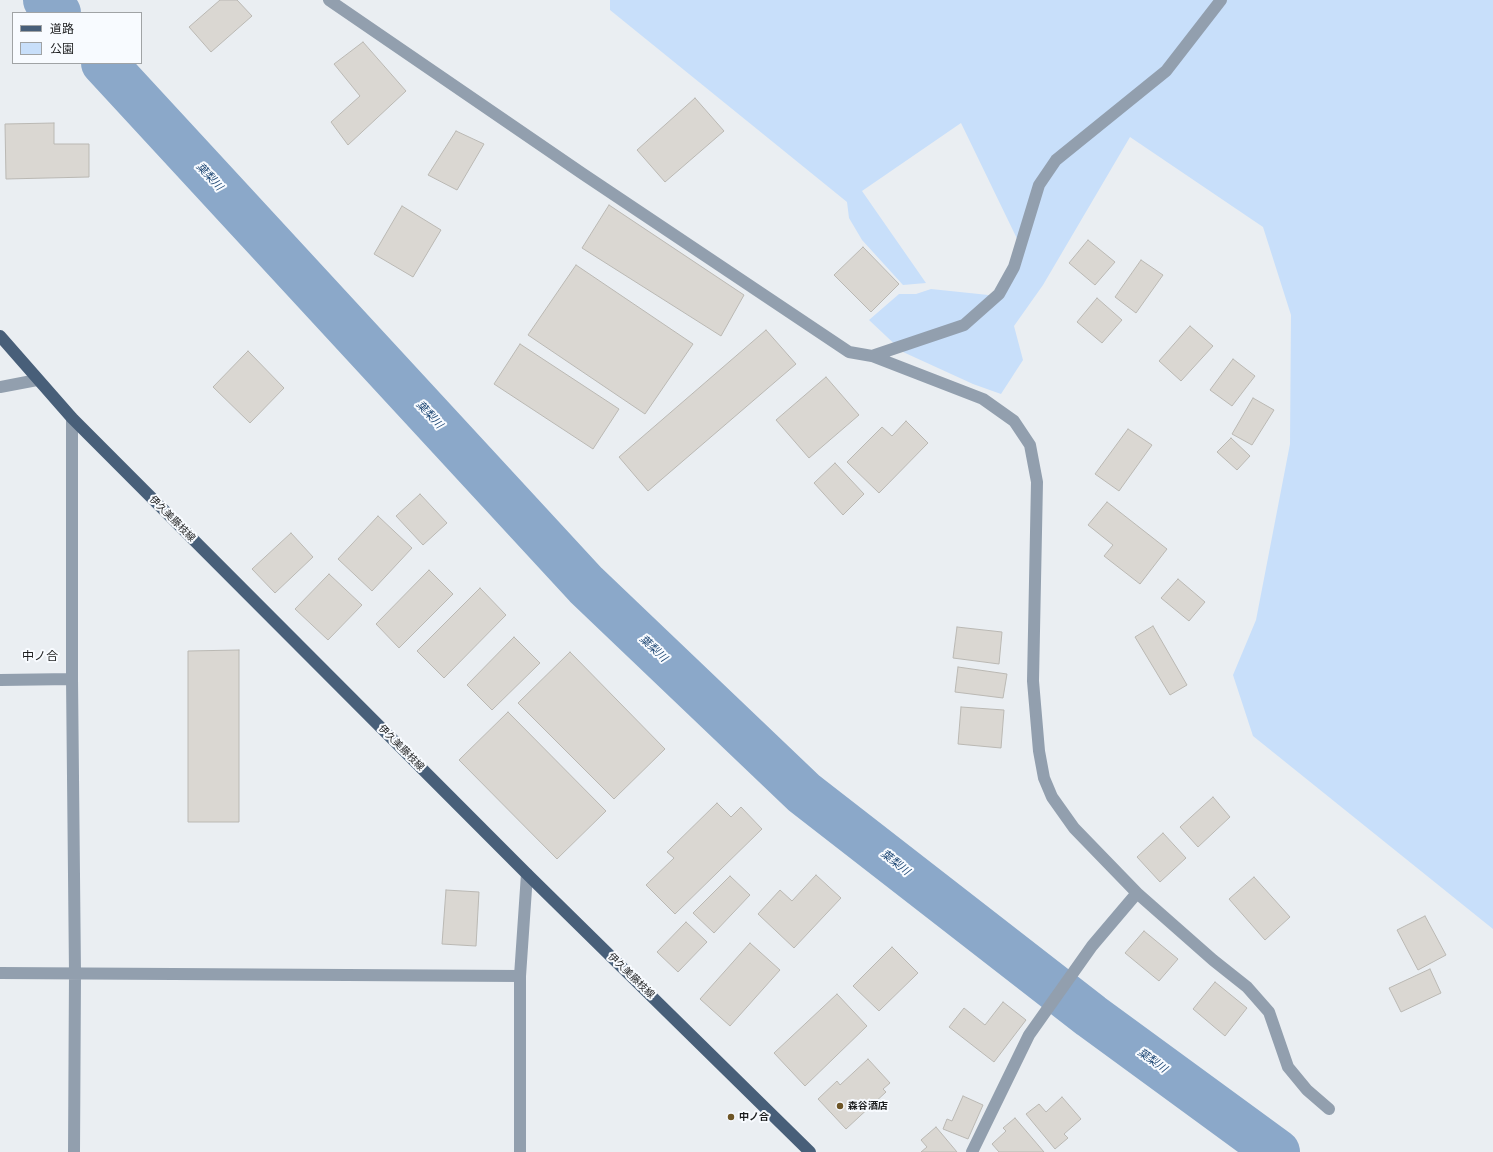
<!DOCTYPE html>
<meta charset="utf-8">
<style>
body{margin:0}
#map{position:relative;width:1493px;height:1152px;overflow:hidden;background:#eaeef2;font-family:Signika,"Noto Sans JP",sans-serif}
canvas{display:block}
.legend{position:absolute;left:12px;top:12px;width:130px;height:52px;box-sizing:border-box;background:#f8fbff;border:1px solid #a0a3a5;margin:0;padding:5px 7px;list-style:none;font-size:12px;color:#1d1e1f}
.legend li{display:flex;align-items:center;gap:8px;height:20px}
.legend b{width:20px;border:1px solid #a0a3a5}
</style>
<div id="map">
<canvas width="1493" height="1152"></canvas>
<ul class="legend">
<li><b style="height:5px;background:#485f79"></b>道路</li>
<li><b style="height:11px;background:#c8dffa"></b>公園</li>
</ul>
</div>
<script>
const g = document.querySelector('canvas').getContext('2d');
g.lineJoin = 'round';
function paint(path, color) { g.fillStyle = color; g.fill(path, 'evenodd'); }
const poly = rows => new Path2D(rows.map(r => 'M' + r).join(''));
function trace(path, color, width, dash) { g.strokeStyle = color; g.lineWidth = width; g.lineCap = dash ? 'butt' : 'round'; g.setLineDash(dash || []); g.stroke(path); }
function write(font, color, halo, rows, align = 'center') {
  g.font = font + ' Signika,"Noto Sans JP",sans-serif'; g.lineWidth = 4; g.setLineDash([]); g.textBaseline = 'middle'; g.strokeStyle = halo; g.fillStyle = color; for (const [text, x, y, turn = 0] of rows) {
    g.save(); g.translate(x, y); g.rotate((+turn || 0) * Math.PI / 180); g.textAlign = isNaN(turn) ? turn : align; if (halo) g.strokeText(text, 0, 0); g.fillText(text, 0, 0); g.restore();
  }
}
const green = poly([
 [610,0,1493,0,1493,929,1253,736,1233,675,1256,620,1290,444,1291,315,1263,227,1130,137,1043,285,1014,326,1023,360,1001,394,973,384,903,352,869,320,899,294,916,294,931,289,998,296,1023,251,961,123,862,191,926,283,903,285,862,240,849,218,847,202,610,10]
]);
const river = poly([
 [46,0,58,13],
 [104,63,586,585,804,793,1091,1016,1277,1152]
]);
const building = poly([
 [220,0,237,0,252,16,211,52,189,27,220,0],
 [363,42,406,91,348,145,331,122,360,96,334,64,363,42],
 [695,98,724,131,665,182,637,150,695,98],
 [54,123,54,144,89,144,89,177,6,179,5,124,54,123],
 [456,131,484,144,457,190,428,175,456,131],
 [609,205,744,295,721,336,582,248,609,205],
 [402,206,441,230,413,277,374,254,402,206],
 [1088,240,1115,262,1095,285,1069,263,1088,240],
 [863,247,899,284,871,312,834,275,863,247],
 [1141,260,1163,275,1136,313,1115,297,1141,260],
 [576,265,693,344,645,414,528,335,576,265],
 [1097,298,1122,320,1102,343,1077,322,1097,298],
 [1190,326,1213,346,1181,381,1159,361,1190,326],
 [766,330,796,364,648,491,619,457,766,330],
 [520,344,619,409,593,449,494,384,520,344],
 [248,351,284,388,250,423,213,387,248,351],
 [1233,359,1255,376,1232,406,1210,390,1233,359],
 [826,377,859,415,809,458,776,420,826,377],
 [1253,398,1274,410,1252,445,1232,434,1253,398],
 [906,421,928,443,879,493,847,462,882,427,892,436,906,421],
 [1128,429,1152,445,1119,491,1095,474,1128,429],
 [1231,438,1250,456,1237,470,1217,452,1231,438],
 [835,463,864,494,843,515,814,483,835,463],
 [420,494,447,523,423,545,396,516,420,494],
 [1107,502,1167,549,1140,584,1104,556,1113,545,1088,525,1107,502],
 [378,516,412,548,372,591,338,559,378,516],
 [291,533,313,557,275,593,252,569,291,533],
 [429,570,453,594,399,648,376,624,429,570],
 [329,574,362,605,328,640,295,609,329,574],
 [1178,579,1205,602,1189,621,1161,598,1178,579],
 [480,588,506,615,444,678,417,651,480,588],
 [1153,626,1187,685,1170,695,1135,637,1153,626],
 [957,627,1002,632,999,664,953,658,957,627],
 [514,637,540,663,492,710,467,685,514,637],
 [239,650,239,822,188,822,188,651,239,650],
 [570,652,665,749,614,799,518,703,570,652],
 [958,667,1007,674,1003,698,955,692,958,667],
 [961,707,1004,710,1001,748,958,744,961,707],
 [508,712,606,811,557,859,459,760,508,712],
 [1213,797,1230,817,1198,847,1180,827,1213,797],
 [717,803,731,817,741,807,762,829,675,914,646,885,674,858,667,852,717,803],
 [1163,833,1186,858,1160,882,1137,857,1163,833],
 [816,875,841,898,794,948,758,914,780,890,792,901,816,875],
 [730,876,750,895,714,933,693,913,730,876],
 [1254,877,1290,917,1265,940,1229,899,1254,877],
 [446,890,479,892,476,946,442,944,446,890],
 [1425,916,1446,955,1418,970,1397,930,1425,916],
 [686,922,707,942,678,972,657,952,686,922],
 [1144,931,1178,959,1159,981,1125,953,1144,931],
 [750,943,780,970,730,1026,700,999,750,943],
 [892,947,918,973,879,1011,853,986,892,947],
 [1430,969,1441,993,1401,1012,1389,988,1430,969],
 [1215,982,1247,1008,1225,1036,1193,1009,1215,982],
 [837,994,867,1026,805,1086,774,1053,837,994],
 [1003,1002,1026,1020,994,1062,949,1027,964,1008,985,1025,1003,1002],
 [868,1059,890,1083,883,1089,886,1092,846,1129,818,1099,837,1081,840,1085,868,1059],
 [963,1096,983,1105,968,1139,943,1129,947,1119,952,1121,963,1096],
 [1062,1097,1081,1119,1064,1134,1068,1138,1055,1149,1026,1114,1039,1104,1046,1112,1062,1097],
 [1015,1118,1044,1152,999,1152,992,1144,1006,1131,1003,1128,1015,1118],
 [936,1127,957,1152,921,1152,927,1147,921,1140,936,1127]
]);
const minor = poly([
 [329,0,583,174,849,352,872,356,983,399,1014,421,1030,445,1037,482,1033,681,1039,751,1044,778,1052,797,1074,828,1137,893,1092,946,1029,1035,972,1152],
 [872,356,964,325,999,294,1014,267,1039,185,1056,160,1166,71,1221,0],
 [0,387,37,380],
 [72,418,72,679,75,973,74,1152],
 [0,680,72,679],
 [1137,893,1213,960,1247,987,1269,1012,1288,1067,1307,1090,1329,1109],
 [0,973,520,976],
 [520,1152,520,976,527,874]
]);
const major = poly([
 [0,336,72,418,527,874,810,1152]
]);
const markers = [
 [840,1106,4,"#6e5526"],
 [731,1117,4,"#6e5526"]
];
const streetNames = [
 ["伊久美藤枝線",172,519,45],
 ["伊久美藤枝線",401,748,45],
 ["伊久美藤枝線",631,976,44]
];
const poiNames = [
 ["森谷酒店",848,1106],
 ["中ノ合",739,1117]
];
const waterNames = [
 ["葉梨川",209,177,47],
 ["葉梨川",429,415,47],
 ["葉梨川",653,649,43],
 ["葉梨川",895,863,38],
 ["葉梨川",1152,1061,36]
];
const quarterNames = [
 ["中ノ合",40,657]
];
paint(green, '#c8dffa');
trace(river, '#8ba8c9', 46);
paint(building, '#dad7d2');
trace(building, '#bab8b3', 1);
trace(minor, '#929fae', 12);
trace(major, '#485f79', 12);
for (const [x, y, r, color] of markers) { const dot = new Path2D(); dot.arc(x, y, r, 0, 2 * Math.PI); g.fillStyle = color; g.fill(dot); trace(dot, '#f8fbff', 1.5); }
write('10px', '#1d1e1f', '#f8fbff', streetNames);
write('bold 10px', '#1d1e1f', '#f8fbff', poiNames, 'left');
write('italic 11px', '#1f4875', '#f8fbff', waterNames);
write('12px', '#1d1e1f', '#f8fbff', quarterNames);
</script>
